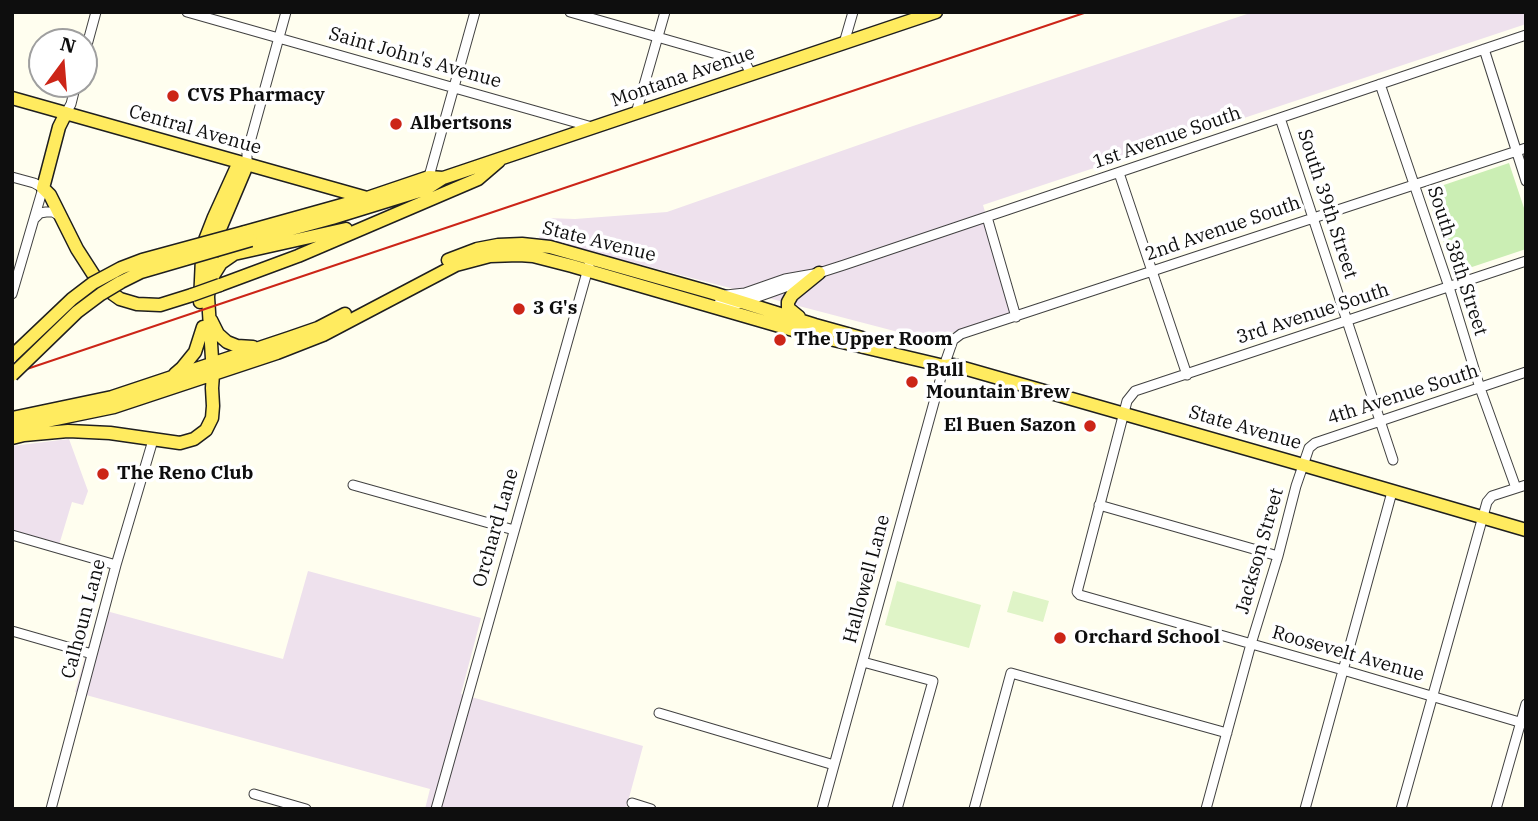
<!DOCTYPE html>
<style>
body{margin:0}
#map{position:relative;width:1538px;height:821px;overflow:hidden;background:#fffeef;font-family:"IBM Plex Serif",serif}
canvas{display:block}
.frame{position:absolute;inset:0;border:14px solid #0e0e0e;pointer-events:none}
.north{position:absolute;left:28px;top:28px;width:70px;height:70px;box-sizing:border-box;background:#fff;border:2px solid #9f9f9f;border-radius:50%;rotate:16deg;font-size:19px;font-weight:700;line-height:28px;text-align:center;color:#0e0e0e}
.north::after{content:'';display:block;margin:auto;width:24px;height:32px;background:#cc2517;clip-path:polygon(50% 0,100% 100%,50% 72%,0 100%)}
</style>
<div id="map">
<canvas width="1538" height="821"></canvas>
<div class="frame"></div>
<div class="north">N</div>
</div>
<script>
const g = document.querySelector('canvas').getContext('2d');
g.lineJoin = 'round';
function paint(path, color) { g.fillStyle = color; g.fill(path, 'evenodd'); }
const poly = rows => new Path2D(rows.map(r => 'M' + r).join(''));
function trace(path, color, width, dash) { g.strokeStyle = color; g.lineWidth = width; g.lineCap = dash ? 'butt' : 'round'; g.setLineDash(dash || []); g.stroke(path); }
function write(font, color, halo, rows, align = 'center') {
  g.font = font + ' "IBM Plex Serif",serif'; g.lineWidth = 7; g.setLineDash([]); g.textBaseline = 'middle'; g.strokeStyle = halo; g.fillStyle = color; for (const [text, x, y, turn = 0] of rows) {
    g.save(); g.translate(x, y); g.rotate((+turn || 0) * Math.PI / 180); g.textAlign = isNaN(turn) ? turn : align; if (halo) g.strokeText(text, 0, 0); g.fillText(text, 0, 0); g.restore();
  }
}
const industrial = poly([
 [1253,12,1526,12,1526,24,983,205,1016,317,950,333,944,344,539,238,547,218,575,219,667,212,910,127],
 [69,439,88,491,83,505,72,502,59,545,12,531,12,446],
 [308,571,481,618,461,694,643,746,626,809,425,809,430,789,75,692,99,609,283,659]
]);
const green = poly([
 [1509,163,1526,214,1526,249,1454,273,1426,191]
]);
const pitch = poly([
 [897,581,981,605,969,648,885,625],
 [1013,591,1049,601,1043,622,1007,612]
]);
const minor = poly([
 [187,12,592,127],
 [570,12,741,61,746,64,751,74],
 [844,43,853,12],
 [1484,49,1526,181],
 [84,56,96,12],
 [1380,84,1449,287,1480,388,1516,488],
 [66,113,71,104,76,84],
 [636,113,665,12],
 [1280,118,1393,460],
 [247,165,247,153,286,12],
 [1119,173,1187,375],
 [12,177,34,183,43,188,12,294],
 [428,180,475,12],
 [987,217,1016,317],
 [34,219,40,213,46,212,53,212,60,216],
 [1526,261,1135,391,1127,401,1077,592,1080,595,1343,670,1526,724],
 [726,295,745,293,785,279,819,273,844,265,1526,35],
 [718,304,735,305,805,280],
 [353,485,514,530],
 [1099,505,1278,556],
 [12,535,116,565],
 [12,631,92,654],
 [863,662,933,681,897,809],
 [659,713,834,765],
 [254,794,306,809],
 [632,803,651,809],
 [51,809,116,565,153,440],
 [436,809,589,265],
 [822,809,944,366,953,340,961,334,1526,148],
 [974,809,1011,673,1227,733],
 [1206,809,1251,644,1278,556,1296,486,1309,448,1315,443,1526,372],
 [1305,809,1392,492],
 [1401,809,1487,502,1492,496,1526,485],
 [1496,809,1526,704]
]);
const major = poly([
 [12,98,367,198],
 [66,113,59,127,43,188,50,195,77,249,95,277,113,294,120,299,137,304,160,305,192,295],
 [245,232,367,198,429,177,443,178],
 [251,240,332,218,426,189,443,178,936,12],
 [448,260,477,249,498,245,522,244,550,247,713,293,815,325,862,338],
 [211,279,221,263,234,254,346,229],
 [220,285,298,256,478,179,499,161],
 [200,302,202,258,205,240,214,217,239,162],
 [799,317,788,308,788,302,792,295,819,273],
 [211,320,218,334,227,342,237,346,253,347],
 [175,374,182,368,195,352,203,327],
 [12,418,112,397,289,338,318,328,345,314],
 [12,428,114,407,277,353,323,335,456,265,490,256,519,255,533,256,572,266,800,332,944,366,953,365,1303,465,1526,530],
 [12,438,24,435,68,431,110,433,180,443,194,439,206,430,212,418,213,406,212,388,213,374,208,297,211,259,217,236,247,165]
]);
const rail = poly([
 [12,374,1087,12]
]);
const majorBridge = poly([
 [192,295,220,285],
 [12,356,72,299,93,283,121,268,142,260,245,232],
 [12,375,77,312,101,294,121,282,141,272,251,240]
]);
const markers = [
 [173,96,7,"#cc2517"],
 [396,124,7,"#cc2517"],
 [519,309,7,"#cc2517"],
 [780,340,7,"#cc2517"],
 [912,382,7,"#cc2517"],
 [1090,426,7,"#cc2517"],
 [103,474,7,"#cc2517"],
 [1060,638,7,"#cc2517"]
];
const streetNames = [
 ["Saint John's Avenue",415,58,16],
 ["Montana Avenue",683,77,-19],
 ["Central Avenue",195,130,16],
 ["1st Avenue South",1167,138,-19],
 ["South 39th Street",1327,204,72],
 ["2nd Avenue South",1223,229,-19],
 ["State Avenue",599,242,14],
 ["South 38th Street",1457,261,72],
 ["3rd Avenue South",1313,314,-18],
 ["4th Avenue South",1403,395,-18],
 ["State Avenue",1245,428,16],
 ["Orchard Lane",496,528,-74],
 ["Jackson Street",1260,551,-74],
 ["Hallowell Lane",867,579,-75],
 ["Calhoun Lane",84,619,-75],
 ["Roosevelt Avenue",1348,654,16]
];
const poiNames = [
 ["CVS Pharmacy",187,96],
 ["Albertsons",410,124],
 ["3 G's",533,309],
 ["The Upper Room",794,340],
 ["Bull",926,371],
 ["Mountain Brew",926,393],
 ["El Buen Sazon",1076,426,"right"],
 ["The Reno Club",117,474],
 ["Orchard School",1074,638]
];
paint(industrial, '#eee1ed');
paint(green, '#cbeeb4');
paint(pitch, '#dff4c7');
trace(minor, '#414141', 11);
trace(major, '#1f1f1f', 15);
trace(minor, '#fff', 9);
trace(major, '#ffeb5f', 12);
trace(rail, '#cc2517', 2);
trace(majorBridge, '#1f1f1f', 15, []);
trace(majorBridge, '#ffeb5f', 12);
for (const [x, y, r, color] of markers) { const dot = new Path2D(); dot.arc(x, y, r, 0, 2 * Math.PI); g.fillStyle = color; g.fill(dot); trace(dot, '#fff', 2.5); }
write('19px', '#0e0e0e', '#fff', streetNames);
write('bold 19px', '#0e0e0e', '#fff', poiNames, 'left');
</script>
